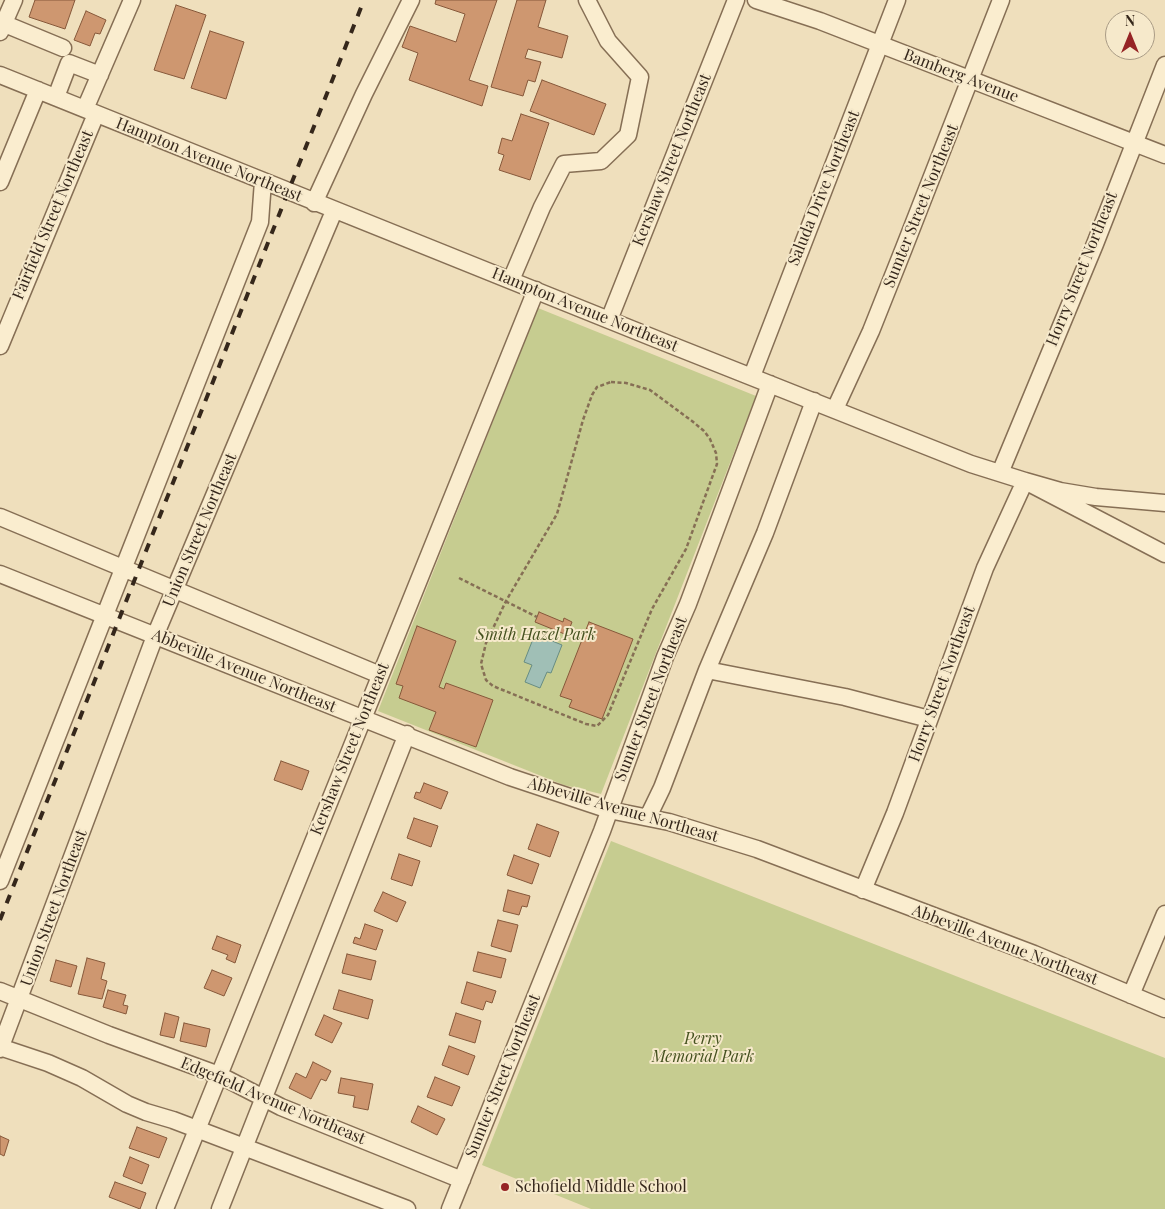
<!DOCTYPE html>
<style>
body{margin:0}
#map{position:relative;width:1165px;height:1209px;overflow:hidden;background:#efdfbc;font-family:"Playfair Display",serif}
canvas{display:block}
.north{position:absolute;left:1105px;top:10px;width:50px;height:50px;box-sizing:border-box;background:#f6e9cb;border:1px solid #a99b85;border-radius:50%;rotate:0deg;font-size:14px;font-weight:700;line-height:20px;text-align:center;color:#35271b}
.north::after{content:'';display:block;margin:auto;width:18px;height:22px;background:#962425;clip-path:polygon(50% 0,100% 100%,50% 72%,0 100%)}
</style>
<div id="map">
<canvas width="1165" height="1209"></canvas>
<div class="north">N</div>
</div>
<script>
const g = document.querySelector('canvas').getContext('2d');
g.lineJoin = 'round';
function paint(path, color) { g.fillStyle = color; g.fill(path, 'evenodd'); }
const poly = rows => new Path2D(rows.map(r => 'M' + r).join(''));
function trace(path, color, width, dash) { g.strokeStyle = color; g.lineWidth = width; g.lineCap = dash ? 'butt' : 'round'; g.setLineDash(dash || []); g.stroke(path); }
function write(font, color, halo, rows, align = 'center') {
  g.font = font + ' "Playfair Display",serif'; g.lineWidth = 4; g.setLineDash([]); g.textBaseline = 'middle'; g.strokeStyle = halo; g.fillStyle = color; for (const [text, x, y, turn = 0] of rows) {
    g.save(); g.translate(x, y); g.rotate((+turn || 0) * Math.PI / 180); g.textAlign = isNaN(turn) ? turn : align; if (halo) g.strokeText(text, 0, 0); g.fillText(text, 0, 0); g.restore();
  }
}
const green = poly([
 [538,308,756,396,601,794,564,785,378,711],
 [611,841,1165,1058,1165,1209,591,1209,482,1165]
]);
const water = poly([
 [535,634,562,645,551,673,547,672,540,688,525,682,532,665,524,662,535,634]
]);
const building = poly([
 [35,0,75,0,65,29,29,17,35,0],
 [436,0,497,0,469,80,488,86,482,106,409,80,418,53,402,47,410,26,456,42,465,14,435,4,436,0],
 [517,0,546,0,538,27,568,36,562,58,528,49,525,58,541,62,535,82,528,80,523,96,491,87,517,0],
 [176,5,206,15,184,79,154,70,176,5],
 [86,11,106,20,100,34,95,33,90,46,74,40,86,11],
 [210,31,244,42,226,99,191,88,210,31],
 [542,80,606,104,594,135,530,111,542,80],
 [521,114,549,123,530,180,499,170,504,155,498,153,502,138,512,141,521,114],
 [539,612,563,622,564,618,572,622,567,635,535,622,539,612],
 [589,622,633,639,602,719,569,707,572,700,560,696,589,622],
 [417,626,456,641,439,687,444,689,446,683,493,700,476,747,429,730,436,712,399,698,403,686,396,684,417,626],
 [281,761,309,771,302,790,274,780,281,761],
 [424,783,448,792,441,809,414,798,416,792,420,793,424,783],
 [414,818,438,826,431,847,407,838,414,818],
 [537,824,559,832,550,857,528,849,537,824],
 [399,854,420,861,412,886,391,879,399,854],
 [514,855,539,864,532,884,507,875,514,855],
 [508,890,530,896,527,907,522,906,519,915,503,911,508,890],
 [383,892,406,902,397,922,374,911,383,892],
 [498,920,518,925,511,952,491,946,498,920],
 [365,924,383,930,376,950,353,943,355,937,360,939,365,924],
 [217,936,241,945,235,963,226,959,228,955,212,949,217,936],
 [478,952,506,959,501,978,473,971,478,952],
 [347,954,376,961,371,980,342,973,347,954],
 [87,958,105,963,101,979,107,981,102,999,78,994,87,958],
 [56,960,77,966,71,987,50,981,56,960],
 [212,970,232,978,224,996,204,988,212,970],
 [467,982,496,991,492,1003,486,1001,483,1010,461,1003,467,982],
 [108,990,126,995,123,1005,128,1006,126,1014,103,1007,108,990],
 [339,990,373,1000,368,1019,333,1009,339,990],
 [165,1013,179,1017,174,1038,160,1035,165,1013],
 [456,1013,481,1021,475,1043,449,1035,456,1013],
 [324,1015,342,1023,332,1043,315,1035,324,1015],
 [184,1023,210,1029,206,1047,180,1041,184,1023],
 [449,1046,475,1056,468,1075,442,1065,449,1046],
 [313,1062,331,1071,326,1081,321,1079,311,1099,289,1088,296,1073,306,1078,313,1062],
 [435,1077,460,1087,452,1106,427,1097,435,1077],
 [341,1078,373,1084,368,1110,353,1107,355,1096,338,1093,341,1078],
 [418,1106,445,1119,437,1135,411,1122,418,1106],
 [137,1127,167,1138,159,1158,129,1148,137,1127],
 [0,1136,9,1140,4,1156,0,1154,0,1136],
 [130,1157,149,1165,142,1184,123,1176,130,1157],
 [115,1182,146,1193,140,1209,109,1197,115,1182]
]);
const path = poly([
 [611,382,626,383,650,390,692,421,704,431,710,439,716,453,717,464,686,549,652,609,608,715,597,726,586,724,493,686,486,680,481,664,486,643,506,601,557,514,583,420,592,395,597,387,611,382],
 [459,578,537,617]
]);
const minor = poly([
 [756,0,820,21,1165,155],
 [0,22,63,48],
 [0,32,14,0],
 [0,75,666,343,971,464,1025,481,1165,554],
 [56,97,69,63,100,75],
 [85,109,132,0],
 [0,182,38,90],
 [314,203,364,94,411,0],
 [511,280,542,207,564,164,601,161,628,135,640,77,608,41,587,0],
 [609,320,736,0],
 [0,346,96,114],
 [752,376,897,0],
 [835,409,871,331,904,248,1001,0],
 [1000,473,1095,244,1165,65],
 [0,517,380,675],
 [0,574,510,777,609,810,669,822,757,849,1034,954,1165,1009],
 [707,670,845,697,929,719],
 [648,817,662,788,707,670,765,533,814,401],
 [0,881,260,222,263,181],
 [863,890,895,813,985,568,1025,481,1060,491,1096,497,1165,503],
 [0,991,109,1035,219,1075,281,1107,462,1180],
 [1131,995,1165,914],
 [0,1047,48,1063,82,1078,127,1104,146,1112,173,1120,407,1209],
 [0,1049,155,636,334,211],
 [165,1209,536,290],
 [220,1209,407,734],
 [450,1209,602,831,665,657,688,604,770,384]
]);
const rail = poly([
 [0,920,364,0]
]);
const markers = [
 [505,1187,5,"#962425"]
];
const streetNames = [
 ["Bamberg Avenue",961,76,21],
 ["Hampton Avenue Northeast",209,160,22],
 ["Kershaw Street Northeast",672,160,-68],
 ["Saluda Drive Northeast",824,188,-68],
 ["Sumter Street Northeast",921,206,-68],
 ["Fairfield Street Northeast",53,215,-67],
 ["Horry Street Northeast",1082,269,-68],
 ["Hampton Avenue Northeast",585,310,22],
 ["Union Street Northeast",200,530,-67],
 ["Abbeville Avenue Northeast",244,671,22],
 ["Horry Street Northeast",942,684,-70],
 ["Sumter Street Northeast",651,699,-69],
 ["Kershaw Street Northeast",350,749,-68],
 ["Abbeville Avenue Northeast",623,810,16],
 ["Union Street Northeast",54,908,-70],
 ["Abbeville Avenue Northeast",1005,945,21],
 ["Sumter Street Northeast",503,1076,-68],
 ["Edgefield Avenue Northeast",273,1101,23]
];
const parkNames = [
 ["Smith Hazel Park",536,635],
 ["Perry",703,1039],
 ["Memorial Park",703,1057]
];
const poiNames = [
 ["Schofield Middle School",515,1187]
];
paint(green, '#c6cc90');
paint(water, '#a0bfb6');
trace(water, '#688d83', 1);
paint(building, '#ce9770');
trace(building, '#86583a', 1);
trace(minor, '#866f55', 19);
trace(path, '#866f55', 2.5, [4, 2.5]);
trace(minor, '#faedcf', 16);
trace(rail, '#35271b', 4, [9, 9]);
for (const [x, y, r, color] of markers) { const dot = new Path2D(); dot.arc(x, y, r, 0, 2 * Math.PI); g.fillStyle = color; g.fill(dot); trace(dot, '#f6e9cb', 2); }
write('16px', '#35271b', '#f6e9cb', streetNames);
write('italic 16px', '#465220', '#f6e9cb', parkNames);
write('16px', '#35271b', '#f6e9cb', poiNames, 'left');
</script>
